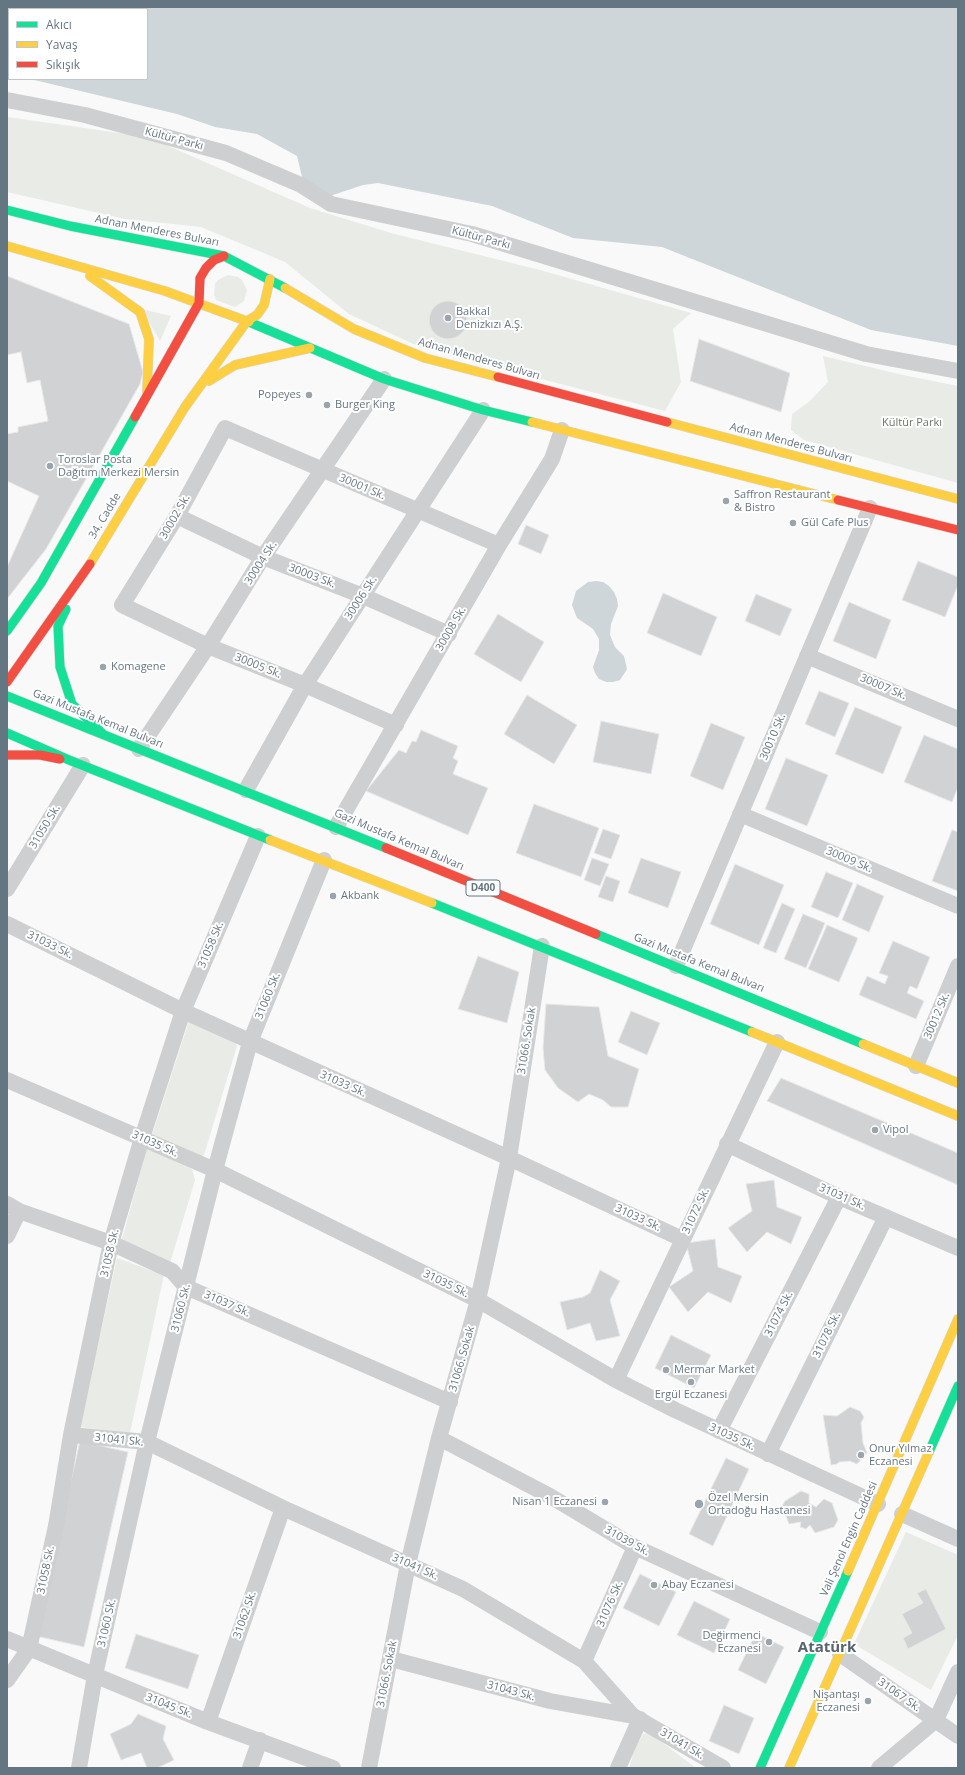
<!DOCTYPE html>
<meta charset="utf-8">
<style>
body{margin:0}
#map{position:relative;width:965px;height:1775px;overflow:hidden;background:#f9f9f9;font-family:"Open Sans",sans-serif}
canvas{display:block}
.frame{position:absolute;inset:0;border:8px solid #657683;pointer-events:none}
.legend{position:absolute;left:8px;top:8px;width:140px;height:72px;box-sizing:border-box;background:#fff;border:1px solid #c1c8cd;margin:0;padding:5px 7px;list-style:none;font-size:12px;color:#657683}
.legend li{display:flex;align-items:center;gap:8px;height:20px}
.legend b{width:20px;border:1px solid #c1c8cd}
</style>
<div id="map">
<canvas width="965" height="1775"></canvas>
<div class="frame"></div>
<ul class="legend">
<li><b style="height:5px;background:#16e098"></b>Akıcı</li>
<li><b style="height:5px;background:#ffcf43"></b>Yavaş</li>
<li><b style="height:5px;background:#f24e42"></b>Sıkışık</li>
</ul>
</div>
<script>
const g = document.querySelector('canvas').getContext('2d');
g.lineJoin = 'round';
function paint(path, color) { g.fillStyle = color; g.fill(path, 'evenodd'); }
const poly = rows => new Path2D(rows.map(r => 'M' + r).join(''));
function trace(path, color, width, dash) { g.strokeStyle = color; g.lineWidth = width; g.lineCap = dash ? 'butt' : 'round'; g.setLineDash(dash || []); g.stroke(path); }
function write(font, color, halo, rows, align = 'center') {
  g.font = font + ' "Open Sans",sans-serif'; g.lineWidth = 4; g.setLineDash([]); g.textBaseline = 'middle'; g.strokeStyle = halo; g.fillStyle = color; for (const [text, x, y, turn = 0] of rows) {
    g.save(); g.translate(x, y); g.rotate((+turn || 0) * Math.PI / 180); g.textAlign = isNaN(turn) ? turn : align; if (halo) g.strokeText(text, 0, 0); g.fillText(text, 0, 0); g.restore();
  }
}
const green = poly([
 [7,117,148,137,310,208,391,233,540,270,691,313,673,329,681,382,665,411,422,348,349,314,285,262,201,227,125,219,7,192],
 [228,275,238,277,242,280,247,290,244,301,235,307,216,300,214,295,215,284,218,280],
 [141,309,171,316,160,341],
 [823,356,903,375,958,386,958,483,804,440,791,430,792,414,810,401,828,382],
 [189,1021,232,1039,237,1046,204,1155,200,1157,152,1135],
 [147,1148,192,1169,195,1180,170,1263,121,1243],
 [117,1258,164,1275,130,1433,80,1427],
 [906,1532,958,1555,958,1635,931,1690,854,1644],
 [650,1733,696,1768,629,1768,635,1748,643,1734]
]);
const water = poly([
 [7,7,958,7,958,346,871,330,662,247,573,238,492,206,378,183,363,185,330,196,303,181,297,156,257,134,215,127,177,114,30,79,147,79,147,9,9,9,9,75,7,75],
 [596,581,603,582,609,586,614,592,617,599,618,606,611,624,610,635,615,647,624,656,627,669,624,674,620,680,613,682,606,682,599,679,595,673,593,667,599,650,599,639,593,629,577,618,572,605,576,591,588,582]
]);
const building = poly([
 [7,276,129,324,143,372,140,384,46,549,7,599,7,276],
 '429 320a19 19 0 1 1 38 0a19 19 0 1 1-38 0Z',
 [699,339,790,373,781,412,690,381,699,339],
 [21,352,27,383,40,380,48,421,18,427,18,432,7,434,7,355,21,352],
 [7,481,39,496,7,567,7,481],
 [526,525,549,535,541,554,518,544,526,525],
 [918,561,958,577,958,585,945,617,902,600,918,561],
 [663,593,717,617,701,656,647,633,663,593],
 [756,594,792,609,780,636,745,621,756,594],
 [849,602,891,620,876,659,833,641,849,602],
 [498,614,544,642,521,682,474,654,498,614],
 [819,691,849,703,835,737,805,724,819,691],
 [527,695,577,725,554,764,504,734,527,695],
 [855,707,902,727,883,774,835,754,855,707],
 [601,721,659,734,651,774,593,762,601,721],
 [711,723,745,737,723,790,690,776,711,723],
 [421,730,458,746,453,758,458,761,453,774,488,788,468,835,366,791,399,750,406,753,412,741,416,742,421,730],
 [924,735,958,749,958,787,952,802,904,782,924,735],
 [786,758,828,775,807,826,765,809,786,758],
 [534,804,599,828,581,877,516,853,534,804],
 [603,829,620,835,611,859,594,853,603,829],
 [952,830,958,832,958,891,932,881,952,830],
 [592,858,609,864,600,886,584,880,592,858],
 [641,858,681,872,668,908,628,893,641,858],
 [735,864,784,885,759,945,710,924,735,864],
 [826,872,853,883,838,918,811,907,826,872],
 [606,876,620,881,613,902,598,897,606,876],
 [857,884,884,896,869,932,842,920,857,884],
 [782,903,795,909,776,953,763,948,782,903],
 [803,914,825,923,806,968,784,959,803,914],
 [827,925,858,938,839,982,808,969,827,925],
 [893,941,930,957,917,989,910,986,907,993,924,1001,916,1019,859,995,867,976,885,984,888,976,879,973,893,941],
 [478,956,519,972,507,1023,458,1009,478,956],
 [546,1004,599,1007,608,1056,639,1069,628,1107,611,1107,603,1100,589,1094,578,1102,558,1088,545,1070,543,1048,546,1004],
 [631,1011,660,1023,647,1055,618,1042,631,1011],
 [781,1078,958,1153,958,1185,767,1101,781,1078],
 [774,1180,777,1207,802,1217,791,1244,767,1232,747,1252,728,1228,752,1211,746,1184,774,1180],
 [715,1239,718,1267,742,1276,731,1303,708,1292,688,1312,669,1287,693,1271,686,1243,715,1239],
 [600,1270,620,1281,610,1300,620,1336,596,1341,590,1323,567,1330,560,1302,583,1297,590,1293,600,1270],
 [671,1335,711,1355,694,1388,655,1368,671,1335],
 [850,1407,860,1411,864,1417,861,1423,863,1443,867,1453,857,1464,850,1461,839,1462,837,1464,831,1465,823,1415,837,1416,850,1407],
 [80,1441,128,1452,84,1647,36,1636,80,1441],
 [726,1458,749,1469,713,1546,689,1534,726,1458],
 [801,1491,809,1494,809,1503,816,1507,824,1499,832,1503,838,1520,834,1527,815,1533,810,1525,806,1529,800,1527,801,1522,789,1524,782,1506,785,1501,801,1491],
 [640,1574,676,1592,659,1626,623,1608,640,1574],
 [926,1589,946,1629,908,1649,903,1638,912,1633,902,1614,923,1603,917,1593,926,1589],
 [694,1601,730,1619,714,1653,677,1635,694,1601],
 [756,1633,784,1647,766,1684,738,1670,756,1633],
 [136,1634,199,1655,188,1689,125,1668,136,1634],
 [724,1705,754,1718,739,1754,709,1741,724,1705],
 [138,1714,166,1726,163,1739,174,1760,157,1768,147,1768,141,1753,121,1760,110,1734,131,1724,138,1714]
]);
const street = poly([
 [7,100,85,115,226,153,301,185,331,204,472,234,866,354,958,371],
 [177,516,263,557,363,596,449,634],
 [807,656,958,719],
 [396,725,305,685,208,646,122,605,177,516,225,428,499,545],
 [139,749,208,646,263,557,384,379],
 [246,790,305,685,483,410],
 [740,814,958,906],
 [336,827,499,545,552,459,562,430],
 [7,889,83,765],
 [7,924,183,1011,509,1158,682,1239],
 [676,966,870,508],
 [916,1066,958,966],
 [7,1080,215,1170,478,1300,616,1380,675,1410,878,1504],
 [727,1144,839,1197,958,1248],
 [7,1204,19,1211,111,1243,172,1271,186,1287,450,1402],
 [7,1236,19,1211],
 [616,1380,777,1042],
 [719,1431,839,1197],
 [71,1435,147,1442,283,1508,463,1589,584,1661,633,1716,723,1768],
 [439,1438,550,1496,635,1547,820,1632],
 [768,1454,886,1217],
 [902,1514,958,1539],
 [7,1639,208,1722,333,1768],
 [840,1654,958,1736],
 [391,1659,550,1701,633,1716],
 [584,1661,635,1547],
 [7,1680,29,1649,56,1526,71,1435,111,1243,142,1138,183,1011,258,836],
 [208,1722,283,1508],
 [79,1768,95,1675,147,1442,215,1170,250,1042,324,860],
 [250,1768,260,1740],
 [369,1768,408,1564,439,1438,478,1300,509,1158,542,946],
 [618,1768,640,1719],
 [879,1768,936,1720,958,1672]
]);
const fast = poly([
 [7,210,70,226,224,256,285,288],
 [249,322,384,379,483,410,532,422],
 [66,609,58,626,60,667,72,704,104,735],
 [7,631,41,583,135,417],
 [7,696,386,848],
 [7,733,69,760,270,840],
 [432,903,752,1032],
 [596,934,863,1044],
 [929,1452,958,1386],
 [760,1768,848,1571]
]);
const slow = poly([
 [7,246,165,291,249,322],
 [90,276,140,312,149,339,147,392],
 [285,288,354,329,425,358,498,377],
 [209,381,235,365,310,348],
 [532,422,838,500],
 [667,422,958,499],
 [90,564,185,407,247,321,257,315,264,305,270,279],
 [270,840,432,903],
 [752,1032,958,1116],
 [863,1044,958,1083],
 [848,1571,958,1319],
 [789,1768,929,1452]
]);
const jam = poly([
 [498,377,667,422],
 [135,417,199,303,200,278,206,268,214,260,224,256],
 [838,500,958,530],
 [7,682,90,564],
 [7,755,40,755,60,759],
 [386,848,596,934]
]);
const markers = [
 [448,318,4,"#99a4ac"],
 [309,395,4,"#99a4ac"],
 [327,405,4,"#99a4ac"],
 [50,466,4,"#99a4ac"],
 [726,501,4,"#99a4ac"],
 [793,523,4,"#99a4ac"],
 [103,667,4,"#99a4ac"],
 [333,896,4,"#99a4ac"],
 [875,1130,4,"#99a4ac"],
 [666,1370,4,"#99a4ac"],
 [691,1382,4,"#99a4ac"],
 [861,1455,4,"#99a4ac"],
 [605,1502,4,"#99a4ac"],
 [699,1504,5,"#99a4ac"],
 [654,1585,4,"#99a4ac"],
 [769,1642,4,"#99a4ac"],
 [868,1701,4,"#99a4ac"]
];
const shields = [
 [483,888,34]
];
const shieldNames = [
 ["D400",483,888]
];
const streetNames = [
 ["Kültür Parkı",174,139,15],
 ["Adnan Menderes Bulvarı",157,231,11],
 ["Kültür Parkı",481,238,15],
 ["Adnan Menderes Bulvarı",479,359,16],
 ["Adnan Menderes Bulvarı",791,443,15],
 ["30001 Sk.",362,487,23],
 ["34. Cadde",105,516,-59],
 ["30002 Sk.",175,517,-60],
 ["30004 Sk.",261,563,-57],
 ["30003 Sk.",312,576,21],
 ["30006 Sk.",361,598,-57],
 ["30008 Sk.",451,629,-60],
 ["30005 Sk.",258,666,22],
 ["30007 Sk.",883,687,23],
 ["Gazi Mustafa Kemal Bulvarı",98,719,22],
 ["30010 Sk.",773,737,-67],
 ["31050 Sk.",45,827,-59],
 ["Gazi Mustafa Kemal Bulvarı",399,840,23],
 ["30009 Sk.",849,860,23],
 ["31033 Sk.",50,945,26],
 ["31058 Sk.",211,945,-67],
 ["Gazi Mustafa Kemal Bulvarı",699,963,22],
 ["31060 Sk.",268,996,-68],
 ["30012 Sk.",937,1016,-67],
 ["31066. Sokak",527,1041,-81],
 ["31033 Sk.",343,1084,24],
 ["31035 Sk.",155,1144,24],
 ["31031 Sk.",842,1197,24],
 ["31072 Sk.",696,1211,-65],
 ["31033 Sk.",638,1218,25],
 ["31058 Sk.",110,1253,-77],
 ["31035 Sk.",446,1284,26],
 ["31037 Sk.",227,1304,24],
 ["31060 Sk.",181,1308,-76],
 ["31074 Sk.",779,1314,-63],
 ["31078 Sk.",827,1335,-64],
 ["31066. Sokak",462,1359,-74],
 ["31035 Sk.",732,1437,25],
 ["31041 Sk.",119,1440,6],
 ["Vali Şenol Engin Caddesi",849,1539,-66],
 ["31039 Sk.",627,1541,29],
 ["31041 Sk.",415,1567,24],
 ["31058 Sk.",46,1570,-78],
 ["31076 Sk.",610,1604,-66],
 ["31062 Sk.",245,1615,-71],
 ["31060 Sk.",107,1623,-77],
 ["31066. Sokak",387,1674,-79],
 ["31043 Sk.",511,1691,15],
 ["31067 Sk.",899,1695,35],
 ["31045 Sk.",169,1706,22],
 ["31041 Sk.",682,1744,31]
];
const poiNames = [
 ["Bakkal",456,312],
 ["Denizkızı A.Ş.",456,325],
 ["Popeyes",301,395,"right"],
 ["Burger King",335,405],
 ["Toroslar Posta",58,460],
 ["Dağıtım Merkezi Mersin",58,473],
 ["Saffron Restaurant",734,495],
 ["& Bistro",734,508],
 ["Gül Cafe Plus",801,523],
 ["Komagene",111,667],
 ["Akbank",341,896],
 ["Vipol",883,1130],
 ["Mermar Market",674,1370],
 ["Ergül Eczanesi",691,1395,"center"],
 ["Onur Yılmaz",869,1449],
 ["Eczanesi",869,1462],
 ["Özel Mersin",708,1498],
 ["Ortadoğu Hastanesi",708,1511],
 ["Nisan 1 Eczanesi",597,1502,"right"],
 ["Abay Eczanesi",662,1585],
 ["Değirmenci",761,1636,"right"],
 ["Eczanesi",761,1649,"right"],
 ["Nişantaşı",860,1695,"right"],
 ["Eczanesi",860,1708,"right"]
];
const parkNames = [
 ["Kültür Parkı",912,423]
];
const districtNames = [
 ["Atatürk",827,1648]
];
paint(green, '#e8ebe6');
paint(water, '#ced6d9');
paint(building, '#d0d2d3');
trace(building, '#e8e8e8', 1);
trace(fast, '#d5d6d7', 10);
trace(slow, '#d5d6d7', 10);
trace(jam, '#d5d6d7', 10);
trace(street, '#cecfd0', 16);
trace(fast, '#16e098', 9);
trace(slow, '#ffcf43', 9);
trace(jam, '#f24e42', 9);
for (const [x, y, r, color] of markers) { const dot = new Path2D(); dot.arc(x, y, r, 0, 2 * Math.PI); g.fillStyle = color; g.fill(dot); trace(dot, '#fff', 1.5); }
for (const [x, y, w] of shields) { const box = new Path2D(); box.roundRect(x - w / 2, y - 8, w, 16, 3); g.fillStyle = '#fff'; g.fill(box); trace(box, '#657683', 1); }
write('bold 10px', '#657683', null, shieldNames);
write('11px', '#657683', '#fff', streetNames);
write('11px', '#657683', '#fff', poiNames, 'left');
write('11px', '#687a64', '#fff', parkNames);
write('bold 15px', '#57646e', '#fff', districtNames);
</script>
